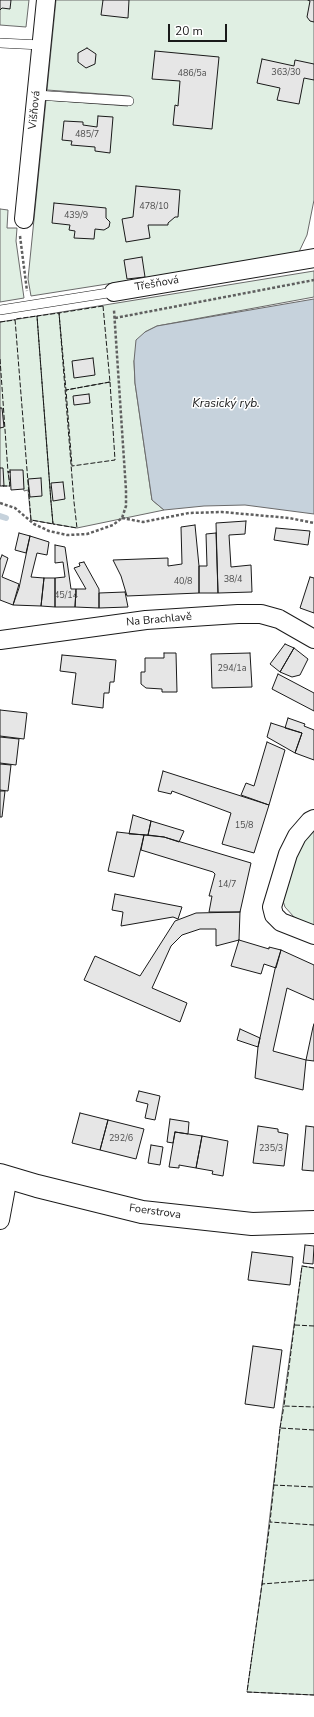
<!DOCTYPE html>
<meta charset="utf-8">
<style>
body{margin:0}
#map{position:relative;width:314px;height:1717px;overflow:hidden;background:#fff;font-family:"Nunito Sans",sans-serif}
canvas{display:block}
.scale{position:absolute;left:168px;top:24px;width:59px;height:18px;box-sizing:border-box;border:2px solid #1a1a1a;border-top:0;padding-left:5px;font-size:12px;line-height:14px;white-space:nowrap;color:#1a1a1a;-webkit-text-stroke:3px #fff;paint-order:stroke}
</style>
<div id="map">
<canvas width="314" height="1717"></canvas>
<div class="scale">20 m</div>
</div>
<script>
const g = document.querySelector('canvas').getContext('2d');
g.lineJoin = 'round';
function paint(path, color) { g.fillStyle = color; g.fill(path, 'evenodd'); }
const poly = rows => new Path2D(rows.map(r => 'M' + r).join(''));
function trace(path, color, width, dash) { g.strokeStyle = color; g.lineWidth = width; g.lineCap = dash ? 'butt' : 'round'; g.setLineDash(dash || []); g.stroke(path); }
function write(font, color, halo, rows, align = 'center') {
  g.font = font + ' "Nunito Sans",sans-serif'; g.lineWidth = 3; g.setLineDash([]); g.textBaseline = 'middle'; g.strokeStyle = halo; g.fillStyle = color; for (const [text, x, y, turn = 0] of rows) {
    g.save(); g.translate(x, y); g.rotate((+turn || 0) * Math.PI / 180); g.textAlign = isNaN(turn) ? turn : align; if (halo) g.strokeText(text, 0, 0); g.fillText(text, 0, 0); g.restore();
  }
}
const green = poly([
 [0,0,29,0,26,27,0,25,0,0],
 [56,0,314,0,314,200,307,235,298,254,31,296,28,279,46,100,128,106,130,96,47,90,56,0],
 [0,209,8,210,7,228,17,228,16,241,24,298,0,302,0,209],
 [314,271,314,297,157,326,145,332,134,361,135,383,152,500,164,510,77,528,31,520,28,490,24,491,22,471,8,472,10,486,3,486,2,469,0,469,0,322,314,271],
 [314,829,314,927,294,917,285,907,283,901,299,846,314,829],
 [302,1266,314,1268,314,1695,247,1692,262,1584,280,1428,302,1266]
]);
const water = poly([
 [314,299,314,514,245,505,204,506,164,510,152,500,135,383,134,361,136,340,145,332,157,326,314,299]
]);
const stream = poly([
 [0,516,6,518]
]);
const building = poly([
 [0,0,11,0,10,9,2,8,0,10,0,0],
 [103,0,129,0,128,18,101,15,103,0],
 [308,0,314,0,314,22,310,21,307,17,310,1,308,0],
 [87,48,96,54,95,64,86,68,78,62,78,53,87,48],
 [155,51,219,57,212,129,173,125,175,105,178,106,180,81,152,79,155,51],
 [262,59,294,66,295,60,314,64,314,80,304,78,299,104,277,100,280,88,257,83,262,59],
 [98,116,113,117,110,153,95,151,95,147,71,145,72,141,62,140,64,121,83,122,83,125,97,127,98,116],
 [136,186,180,190,178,217,175,217,168,223,168,225,148,225,150,238,126,242,122,219,133,217,136,186],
 [54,203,106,208,106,218,110,222,109,227,104,230,95,229,94,239,74,238,75,231,69,230,70,225,52,223,54,203],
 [142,257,145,277,127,279,124,260,142,257],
 [93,358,95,375,74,378,72,361,93,358],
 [89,394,90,403,74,405,73,396,89,394],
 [0,408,2,408,4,427,0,428,0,408],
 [0,468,3,468,4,486,0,486,0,468],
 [10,470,23,470,24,489,11,490,10,470],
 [41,478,42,496,30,497,28,479,41,478],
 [63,482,65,499,53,501,51,483,63,482],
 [246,521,245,534,229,535,231,567,251,565,252,592,218,593,216,523,246,521],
 [195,525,199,566,199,593,127,596,121,576,113,560,168,558,168,566,182,564,181,527,195,525],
 [276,528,310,531,308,545,274,540,276,528],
 [19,533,30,536,26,553,15,550,19,533],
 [216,533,218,593,199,593,199,566,207,566,206,534,216,533],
 [30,536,49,542,47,555,37,553,31,577,44,578,41,606,13,605,19,588,30,536],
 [55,545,65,547,71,589,76,589,75,607,55,607,55,578,65,577,63,562,55,563,55,545],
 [2,555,8,558,2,577,19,584,13,605,0,600,0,560,2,555],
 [84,562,99,589,99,608,75,607,76,589,86,589,74,568,80,566,79,563,84,562],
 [310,577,314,578,314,613,300,608,310,577],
 [44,578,55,578,55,607,41,606,44,578],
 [125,592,128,607,99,608,99,593,125,592],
 [285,644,294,648,280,672,270,664,285,644],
 [294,648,308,659,300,675,292,677,280,672,294,648],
 [164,653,176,653,177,692,162,692,162,689,146,688,141,684,141,672,145,672,145,658,164,658,164,653],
 [250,653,252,687,212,688,211,654,250,653],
 [62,655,116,660,114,682,110,682,109,693,104,693,103,708,72,704,76,673,60,671,62,655],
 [278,674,314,693,314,711,272,689,278,674],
 [0,710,27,713,24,739,0,736,0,710],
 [288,718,305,724,304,726,314,730,314,760,295,753,302,733,285,728,288,718],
 [271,723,302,733,295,753,267,737,271,723],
 [0,737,19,739,16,765,0,763,0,737],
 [267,742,285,750,269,805,241,795,246,783,254,786,267,742],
 [0,764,11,765,8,791,0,790,0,764],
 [163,771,269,805,254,853,222,844,231,813,172,791,171,794,158,791,163,771],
 [0,791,5,791,2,817,0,817,0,791],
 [133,815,151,821,148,835,129,834,133,815],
 [151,821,184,831,179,842,164,837,148,835,151,821],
 [117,832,144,835,134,877,108,871,117,832],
 [144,835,164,837,251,863,240,912,209,912,212,896,209,896,215,874,213,872,141,850,144,835],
 [115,894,182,907,178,919,173,917,121,926,123,912,112,910,115,894],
 [240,912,239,940,216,946,216,929,200,929,182,935,171,946,152,988,187,1003,180,1022,84,980,95,956,140,976,175,921,196,913,240,912],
 [239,940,269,949,269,947,281,950,276,968,264,964,261,974,231,966,239,940],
 [281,950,314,965,314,1000,287,988,273,1051,306,1060,303,1090,255,1078,258,1047,275,969,281,950],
 [314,1024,314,1061,306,1060,313,1027,314,1024],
 [240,1029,260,1038,258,1047,237,1040,240,1029],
 [139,1091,160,1096,155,1120,145,1118,148,1104,136,1101,139,1091],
 [80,1113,108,1120,100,1150,72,1143,80,1113],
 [170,1119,189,1122,188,1134,175,1132,173,1143,167,1142,170,1119],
 [108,1120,144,1129,136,1159,100,1150,108,1120],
 [258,1126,278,1129,278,1132,288,1134,284,1166,253,1163,258,1126],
 [306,1126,314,1127,314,1171,302,1170,306,1126],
 [175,1132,202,1136,196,1168,179,1165,179,1168,169,1167,175,1132],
 [202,1136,228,1141,223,1176,212,1174,213,1171,196,1168,202,1136],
 [151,1145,163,1147,160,1165,148,1163,151,1145],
 [305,1245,314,1246,313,1264,303,1263,305,1245],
 [252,1252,293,1257,290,1285,248,1280,252,1252],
 [253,1346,282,1350,274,1408,245,1404,253,1346]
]);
const path = poly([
 [20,236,27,291],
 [115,318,314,280],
 [0,503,15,508,34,524,49,531,67,535,87,534,113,525,122,518,126,506,126,490,114,310],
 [122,518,143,522,189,513,222,512,289,518,314,523]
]);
const service = poly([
 [0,43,41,45],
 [36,95,129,101],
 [0,310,114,292]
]);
const minor = poly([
 [24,219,46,0],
 [114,292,314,258],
 [0,640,146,620,238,614,261,614,279,619,314,639],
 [314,819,310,821,297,836,288,854,272,907,274,915,281,922,314,935],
 [0,1220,8,1177]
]);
const tertiary = poly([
 [0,1175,37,1186,142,1212,252,1224,314,1222]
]);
const fence = poly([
 [103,306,110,382,66,390,59,313,103,306],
 [59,313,74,502,77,528,53,524,51,502,37,316,59,313],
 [37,316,51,502,53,524,31,520,15,319,37,316],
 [0,322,15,320],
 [0,359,8,472,11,472],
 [110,382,115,460,72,466,66,390,110,382],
 [3,485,3,486,10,486,8,471],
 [314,1268,302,1266,284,1406,314,1407],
 [295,1325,314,1326],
 [280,1428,284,1406],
 [314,1430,280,1428,270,1522,314,1525],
 [273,1485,314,1487],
 [314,1580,262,1584,247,1692,314,1695],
 [263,1584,262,1584,270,1522]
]);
const numberNames = [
 ["363/30",286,73],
 ["486/5a",192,74],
 ["485/7",87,135],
 ["478/10",154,207],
 ["439/9",76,216],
 ["38/4",233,580],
 ["40/8",183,582],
 ["45/14",66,596],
 ["294/1a",232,669],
 ["15/8",244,826],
 ["14/7",227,885],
 ["292/6",121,1139],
 ["235/3",271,1149]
];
const streetNames = [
 ["Višňová",35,110,-84],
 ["Třešňová",157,284,-10],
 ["Na Brachlavě",159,620,-5],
 ["Foerstrova",155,1212,8]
];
const waterNames = [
 ["Krasický ryb.",226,404]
];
paint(green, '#e0efe3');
trace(green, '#6a6a6a', 1);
paint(water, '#c6d2dc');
trace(water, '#6a6a6a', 1);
trace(stream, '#c6d2dc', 6);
paint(building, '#e6e6e6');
trace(building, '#1a1a1a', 1);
trace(service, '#1a1a1a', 10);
trace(minor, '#1a1a1a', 20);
trace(tertiary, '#1a1a1a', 24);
trace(path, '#5f5f5f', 2.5, [3, 2]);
trace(service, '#fff', 9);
trace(minor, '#fff', 18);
trace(tertiary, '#fff', 22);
trace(fence, '#1a1a1a', 1, [5, 2]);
write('9px', '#4d4d4d', null, numberNames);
write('11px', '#1a1a1a', '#fff', streetNames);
write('italic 12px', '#1a1a1a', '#fff', waterNames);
</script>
